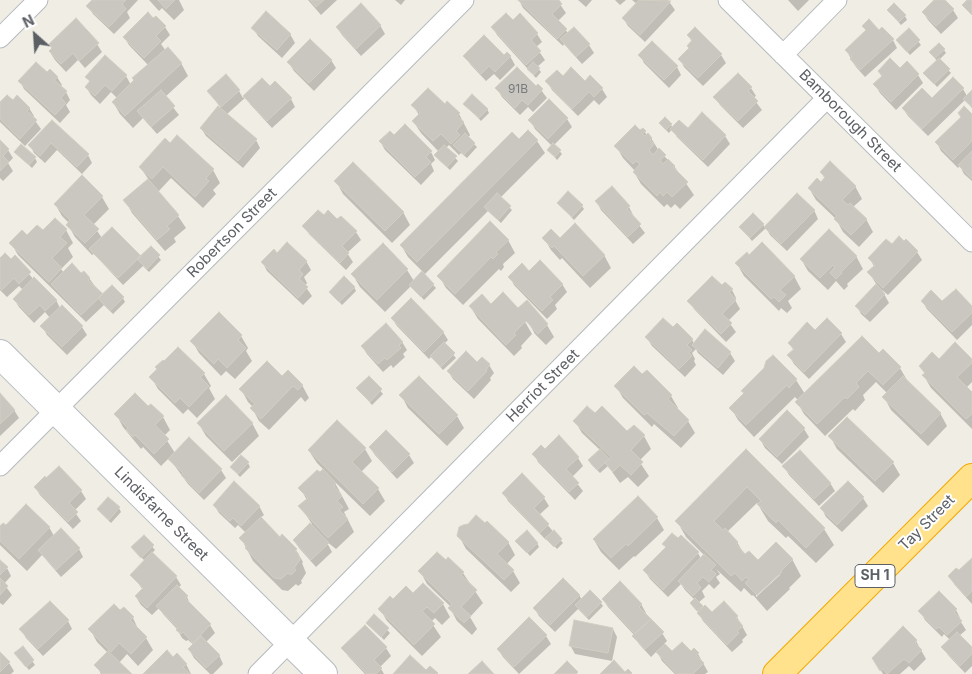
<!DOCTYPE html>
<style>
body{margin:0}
#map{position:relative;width:972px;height:674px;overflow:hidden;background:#efede4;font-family:Inter,sans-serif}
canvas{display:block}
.north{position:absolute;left:10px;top:10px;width:50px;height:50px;-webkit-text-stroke:4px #fff;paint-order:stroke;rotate:334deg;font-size:14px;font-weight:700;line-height:20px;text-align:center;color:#5c6065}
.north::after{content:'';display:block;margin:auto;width:18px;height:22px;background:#5c6065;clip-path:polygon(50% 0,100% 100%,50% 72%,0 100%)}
</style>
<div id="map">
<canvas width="972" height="674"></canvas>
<div class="north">N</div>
</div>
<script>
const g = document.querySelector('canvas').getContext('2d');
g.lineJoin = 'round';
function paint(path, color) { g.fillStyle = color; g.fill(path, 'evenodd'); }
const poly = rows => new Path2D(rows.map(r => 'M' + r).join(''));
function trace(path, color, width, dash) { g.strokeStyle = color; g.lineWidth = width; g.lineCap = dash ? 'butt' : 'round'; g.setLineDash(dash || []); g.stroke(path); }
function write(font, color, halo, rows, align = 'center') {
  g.font = font + ' Inter,sans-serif'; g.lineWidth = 4; g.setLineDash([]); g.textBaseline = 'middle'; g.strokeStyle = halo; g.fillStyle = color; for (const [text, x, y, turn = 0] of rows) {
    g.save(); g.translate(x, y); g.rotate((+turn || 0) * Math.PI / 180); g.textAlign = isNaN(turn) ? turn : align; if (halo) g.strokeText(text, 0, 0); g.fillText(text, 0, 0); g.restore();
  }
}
const shadow = poly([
 [93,0,138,0,127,12,130,18,114,34,93,14,88,6],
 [149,0,179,0,184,10,174,20,162,8,159,11],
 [308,0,337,0,321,15],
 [395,0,405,0,401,5],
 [519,0,557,0,566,13,558,21,568,33,574,28,589,45,594,53,582,64,564,44,563,46,523,8],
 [578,0,592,0,586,7],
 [615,0,626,0,620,5],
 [632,0,668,0,675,10,645,42,628,26,623,18,637,4],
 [788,0,809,0,798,11],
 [936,0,944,0,953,10,958,18,941,34,928,20,923,12],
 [891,14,905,16,907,20,901,25],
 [520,15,537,34,542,42,536,47,545,60,537,67,541,72,536,78,497,35,493,27,512,21],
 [156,17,165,27,170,35,161,44,166,51,181,63,188,76,165,97,179,115,157,134,143,118,133,128,120,114,113,102,117,98,111,92,100,104,91,95,86,87,90,83,87,77,126,76,131,85,148,65,129,45,124,37],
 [380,25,385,34,361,56,342,35,337,27],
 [253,28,290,34,295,43,282,58,258,36],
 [909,30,921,45,910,55,900,44],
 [879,31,893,40,897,48,865,77,856,67,846,50],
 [688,35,721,55,726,63,703,86,684,67,680,59,690,49,692,42],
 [97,44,102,52,85,68,78,60,66,72,55,60,50,52],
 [944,50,946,53,939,60,951,73,937,87,925,73,937,61,930,52],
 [640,55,677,67,681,75,669,88,644,63],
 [465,56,510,56,515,65,500,80,494,74,486,81,470,64],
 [331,60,336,68,314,91,294,71,289,63],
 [900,70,918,75,923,83,896,110,880,93,875,85,882,77,879,71],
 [47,74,57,77,62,85,60,87,66,92,70,100,66,105,70,112,60,123,24,89,20,81],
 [563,77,585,82,590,77,602,89,607,97,599,105,594,100,578,116,552,90,547,81],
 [953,79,963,89,967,96,972,91,972,108,965,100,928,136,908,116,903,108,932,100],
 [262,80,270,88,291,99,295,107,272,128,250,104,246,97,226,115,256,140,260,148,243,168,206,136,201,128,220,107,209,91,239,91,243,98],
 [538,86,547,98,533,112,528,107,520,115,502,97,497,89,536,88],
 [751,88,756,96,753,98,762,110,743,128,720,105,715,97],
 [549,101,567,119,572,127,554,145,562,154,557,160,549,150,552,146,535,129,530,120],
 [13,102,29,108,34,116,33,118,41,129,25,146,0,122,0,104],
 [465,104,487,109,489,113,481,121],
 [413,105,445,105,459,114,470,135,468,138,477,147,467,158,461,153,459,155,449,145,446,148,458,161,450,170,438,159,436,155,439,152,421,133,413,121,419,115],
 [702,114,725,136,730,144,708,167,677,137,672,129,669,133,663,127,671,125,673,128,688,129],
 [972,116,972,181,964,174,960,166,958,168,941,151,937,143],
 [52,121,88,155,92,163,82,174,57,150,45,163,34,153,30,145],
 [528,132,537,141,545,153,500,198,512,210,501,223,488,211,424,275,436,288,424,300,411,286,385,312,360,287,353,275,383,245,407,270,414,281,423,272,408,257,401,245],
 [640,132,645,132,647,136,651,138,659,151,674,166,694,195,680,209,675,204,671,208,667,204,664,207,641,184,634,172,635,171,623,158,616,146],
 [394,137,431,152,435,160,431,164,434,171,421,185,385,150,380,141],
 [0,142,8,150,13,158,8,163,13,171,3,181,0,178],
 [170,144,213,170,220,183,213,190,216,194,203,208,171,178,158,192,178,216,186,228,174,238,176,242,165,251,132,213,125,200,149,180,140,167],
 [15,152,35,158,37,162,32,168],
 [821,172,855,186,862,199,853,207,866,219,873,232,859,247,843,232,836,219,816,200,809,188,821,183,825,179],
 [336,181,403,212,410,225,392,243,343,194],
 [102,197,109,209,93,225,102,238,140,258,151,247,161,260,149,272,143,266,123,285,94,254,92,255,75,237,68,225,69,223,62,216,55,204],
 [597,202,629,207,633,215,632,216,645,233,633,244,601,210],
 [559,204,582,206,584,209,574,220],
 [814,210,818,219,787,251,770,235,766,228,752,241,740,227,753,214,765,227],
 [324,216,338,221,356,232,361,240,347,253,353,262,346,270,309,234,304,226],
 [55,220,66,230,73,243,68,248,73,257,61,269,64,273,81,275,89,278,102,296,123,298,125,302,113,314,104,305,86,322,18,255,11,243,43,232],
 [544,238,560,240,604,255,611,268,590,288,562,258,560,260,551,250],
 [508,240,515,253,503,264,504,267,501,271,499,269,463,305,446,288,439,276],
 [906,241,917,252,922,260,888,295,882,290,889,303,870,322,861,314,857,306,877,285,869,273,874,266,869,258,892,246],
 [277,255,306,261,311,270,304,277,307,283,305,286,312,296,303,305,267,271,263,263],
 [856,256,863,269,847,284,848,286,844,290,836,281,828,290,808,271,801,259],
 [15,257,34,280,56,300,60,308,82,327,87,335,67,355,47,335,42,326,50,318,45,312,34,323,19,307,14,299,23,290,19,286,7,297,0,290,0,260,11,261],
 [737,264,794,276,801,289,788,301,792,308,787,313,781,308,779,311,744,276],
 [510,277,562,284,567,292,555,305,557,309,547,319,514,285],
 [354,287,356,291,342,305,330,292],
 [722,287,732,290,736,298,735,300,740,309,728,321,736,332,726,342,694,309,689,301],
 [922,301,972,307,972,325,957,340,927,309],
 [470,306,491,306,537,315,547,325,554,337,546,345,535,334,527,320,524,320,532,334,521,346,522,348,514,356,478,319],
 [219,314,241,336,248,348,246,351,252,361,235,379,226,371,221,376,199,353,192,341],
 [392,318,443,332,448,340,444,344,456,358,443,370,431,357,429,359,397,326],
 [673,329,692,339,694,344,730,353,735,361,723,375,698,353,696,349,692,353,695,359,694,361,696,365,685,377,652,346,647,338],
 [815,332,841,334,846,342,809,379,794,364,789,356,794,351,789,343],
 [402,342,407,350,403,354,405,357,393,368,391,365,383,372,367,354,362,346],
 [879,355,900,368,907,380,906,381,940,413,947,426,928,446,891,410,884,397,887,393,876,382,863,395,865,400,855,411,853,409,825,436,804,414,797,402,798,400,795,397,754,437,738,420,731,408,745,394,743,391,765,369,773,356,796,380,805,394],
 [482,359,489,365,494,373,490,378,491,380,474,399,453,379,448,371,477,364],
 [939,360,972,361,972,382,966,388,972,394,972,429,931,388,924,376,925,374,920,366],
 [204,374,211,386,209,388,215,399,197,418,188,409,183,414,158,389,151,377],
 [642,376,671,396,678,408,677,410,688,421,695,433,681,448,654,424,652,427,623,398,616,386],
 [369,377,383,394,372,405,358,389],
 [282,378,302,385,309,398,305,402,301,397,269,430,259,421,252,408,253,407,248,402,241,389],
 [0,395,14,410,19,418,0,436],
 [401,395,457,416,464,428,447,446,408,408],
 [151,405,163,417,170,430,164,436,175,453,189,439,221,470,226,478,204,500,188,484,169,458,161,466,143,447,141,449,123,427,116,414,148,408],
 [787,412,804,429,809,437,782,464,765,448,760,439],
 [595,415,627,433,644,436,651,449,639,461,649,476,638,487,628,477,620,483,608,466,600,473,591,464,589,460,600,450,582,433,575,421],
 [252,423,259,436,232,462,206,436,199,424],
 [386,431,409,455,414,463,397,479,375,455,370,447],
 [830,436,893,463,900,475,883,493,837,449],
 [559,437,578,458,583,466,572,477,583,491,575,500,538,462,534,454,545,451],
 [365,449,372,461,361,472,378,489,385,501,370,516,334,481,349,509,344,512,354,532,336,549,326,541,332,552,316,567,299,548,294,540,312,524,300,506,307,500,300,488,324,470,317,463,309,451],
 [746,451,824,529,834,545,816,563,788,536,786,538,768,521,757,503,727,532,737,542,745,556,758,562,792,559,801,576,789,588,790,589,767,611,753,595,752,596,744,588,741,592,716,569,720,574,716,577,720,583,714,589,709,584,702,591,705,597,698,603,703,609,712,614,737,617,747,635,742,640,743,642,732,652,703,621,699,613,691,604,695,600,685,590,681,584,668,597,650,579,645,571,666,548,664,544,678,540,681,537,698,553,701,559,705,556,686,537,677,521],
 [778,574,780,575,756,597,756,594],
 [248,463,250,467,240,477,231,467],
 [784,466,830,483,835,491,819,506,789,475],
 [59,467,81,491,86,499,74,511,81,521,73,529,40,495,35,487,46,480],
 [848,483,863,498,868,506,842,532,826,517,822,509],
 [504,493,544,498,549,506,539,515,563,543,557,549,547,538,546,540,508,501],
 [214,505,259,506,264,515,260,518,280,539,296,550,303,562,302,563,306,573,301,581,302,583,298,586,296,584,288,591,282,590,253,561,241,538,246,533,238,525,235,528,219,513],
 [119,508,121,512,111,523,98,510],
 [657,518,664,530,635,557,634,556,619,570,601,552,594,540],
 [6,527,49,527,54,536,79,549,83,557,61,577,42,555,27,571,0,545,0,528],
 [459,536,508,542,515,555,506,565,513,571,520,583,511,592,466,549],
 [144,537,155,550,152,553,176,577,181,585,178,588,187,597,191,606,210,625,215,633,206,642,219,655,223,664,213,674,210,674,194,658,189,649,194,645,188,640,186,641,182,638,177,629,163,614,159,608,152,615,141,605,136,597,143,590,132,575,145,561,135,551],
 [517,541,537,543,539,547,530,556],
 [972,560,972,604,954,584,950,576,958,572],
 [0,562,7,568,11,576,4,584,12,595,3,605,0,603],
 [420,571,463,573,483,603,470,617,477,629,472,635,457,621,450,608,451,607,427,584],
 [413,595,443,604,450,617,442,625,435,618,431,622,441,637,422,656,387,621,380,609,393,601],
 [579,595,582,600,601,603,603,606,589,620,578,609,555,632,539,616,534,608],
 [603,599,641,604,646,613,644,614,662,633,667,641,664,644,672,653,698,654,708,672,705,674,675,674,662,661,657,651,651,657,639,644,635,636,608,607],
 [956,610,960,618,959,619,966,630,959,636,972,649,972,666,965,673,948,655,943,647,950,640,944,634,942,637,925,620,920,611],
 [120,612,133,618,139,631,146,638,153,650,138,666,127,654,119,663,130,674,101,674,96,665,108,653,97,642,90,629],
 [374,616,390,633,384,640,368,623],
 [529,619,546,636,551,644,519,674,503,657,498,649],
 [68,621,72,629,43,656,26,638,21,629],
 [903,628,916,641,926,659,914,671,909,666,900,674,883,674,874,658],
 [613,629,617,637,612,661,575,654,570,645],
 [23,648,35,665,29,670,18,657],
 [343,648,386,648,391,656,380,667,384,674,365,674,348,656],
 [0,654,9,663,14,671,11,674,0,674],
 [173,658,186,664,191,674,144,674]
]);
const building = poly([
 [92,0,126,0,122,4,126,9,109,27,86,6,92,0],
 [158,0,175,0,166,9,158,0],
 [310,0,324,0,316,7,310,0],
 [518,0,559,0,562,4,552,14,567,29,557,39,518,0],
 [639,0,671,1,640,35,622,18,639,0],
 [934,0,945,0,954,9,936,26,922,12,934,0],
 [967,0,972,0,972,15,962,5,967,0],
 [361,3,381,25,356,49,336,27,361,3],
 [894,3,906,15,899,22,887,10,894,3],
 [266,11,291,34,277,50,251,28,266,11],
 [148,12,153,18,156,16,166,26,156,36,161,41,144,58,123,37,148,12],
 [506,13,513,20,520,13,538,33,531,40,541,51,526,65,491,27,506,13],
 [76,18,99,43,79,61,73,53,61,64,49,51,52,48,49,44,76,18],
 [869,19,879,30,882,27,894,39,860,70,850,59,852,57,845,50,866,30,862,26,869,19],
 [574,27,590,44,576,57,560,39,574,27],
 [695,27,722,54,698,78,678,59,689,48,687,46,692,40,687,35,695,27],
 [909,28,920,40,907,52,896,40,909,28],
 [484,35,504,55,507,52,511,56,495,72,489,66,481,74,463,56,484,35],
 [310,39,332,60,309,83,287,62,310,39],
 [652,41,678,66,664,80,638,55,652,41],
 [939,43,945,49,935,58,929,52,939,43],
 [168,47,182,63,125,116,112,102,134,80,132,78,168,47],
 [105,55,127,75,112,91,105,85,95,96,85,87,90,81,85,77,105,55],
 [890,58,900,68,907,61,919,74,891,102,873,84,882,76,878,71,890,58],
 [939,58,950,69,934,84,923,73,939,58],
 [36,62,47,72,50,69,58,77,54,80,67,91,61,98,66,103,55,115,18,81,36,62],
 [533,62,540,68,534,75,527,69,533,62],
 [517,67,536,86,538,84,543,89,528,105,522,100,515,108,495,88,517,67],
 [571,67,585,81,590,75,603,88,594,97,589,92,572,109,545,81,557,70,563,76,571,67],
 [738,73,752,87,748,91,758,101,738,121,713,97,738,73],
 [226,74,240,90,221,107,207,91,226,74],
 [953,77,964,88,922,129,902,108,922,88,932,98,953,77],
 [262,78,270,86,275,81,292,98,267,121,243,96,262,78],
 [428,88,445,104,447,101,460,113,457,116,464,122,456,131,460,135,451,144,441,134,433,141,412,121,420,113,411,105,428,88],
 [161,90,175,106,151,127,137,111,161,90],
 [972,90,972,105,971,106,963,99,972,90],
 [472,94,488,109,479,118,463,104,472,94],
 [7,95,13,100,17,95,30,108,27,111,37,120,20,139,0,119,0,102,7,95],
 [549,99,568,118,548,139,528,120,549,99],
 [218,106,257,139,238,161,200,128,218,106],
 [964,106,972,114,972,141,953,160,935,142,961,117,958,113,964,106],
 [702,112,726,135,703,160,670,129,679,120,688,128,702,112],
 [665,117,672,124,666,130,659,123,665,117],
 [52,120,89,154,77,167,51,143,40,156,28,145,52,120],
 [405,124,432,151,426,157,431,162,415,177,379,141,390,131,394,135,405,124],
 [635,125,640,130,643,128,646,131,642,134,645,136,648,133,652,138,650,140,654,144,649,150,653,155,659,148,666,155,660,160,663,164,668,159,675,166,673,167,688,182,672,197,667,192,663,196,660,192,657,196,633,172,640,164,636,161,633,164,614,146,635,125],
 [528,130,538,140,417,262,400,245,512,132,519,139,528,130],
 [465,133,475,143,464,155,453,145,465,133],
 [177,135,214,169,206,178,209,181,195,197,163,167,152,179,139,167,165,138,170,143,177,135],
 [0,140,9,149,3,156,9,162,0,171,0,140],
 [553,143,561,150,555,157,547,150,553,143],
 [21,144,36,157,29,165,14,152,21,144],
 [444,145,457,156,447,167,434,155,444,145],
 [972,151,972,179,958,165,972,151],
 [830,161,856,186,842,200,848,205,850,203,867,219,851,235,834,219,837,216,808,188,817,178,821,182,825,177,820,172,830,161],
 [353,162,404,212,385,231,334,181,353,162],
 [82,175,103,196,84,215,99,229,85,243,66,225,70,220,54,204,82,175],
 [148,179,179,215,167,226,170,229,157,240,123,200,148,179],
 [612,186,630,206,627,209,641,224,628,237,595,201,612,186],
 [568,191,583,205,572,217,557,203,568,191],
 [497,193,511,206,498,220,484,207,497,193],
 [797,193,815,210,781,244,764,227,797,193],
 [318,210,324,215,328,210,337,219,341,216,357,231,342,246,349,253,340,263,302,226,318,210],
 [753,213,764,224,750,238,739,227,753,213],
 [55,218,67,229,60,237,67,243,52,258,62,268,49,282,9,243,22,230,27,235,37,225,43,230,55,218],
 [490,221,509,240,496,252,498,254,493,259,491,257,455,294,437,276,490,221],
 [575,223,605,255,583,276,554,246,552,248,542,238,551,229,560,238,575,223],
 [112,227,141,256,118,278,89,249,112,227],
 [829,229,857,256,841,272,842,273,836,279,830,273,835,267,833,265,820,278,800,259,829,229],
 [899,236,904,241,906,239,918,251,883,288,867,272,875,265,868,258,886,239,892,244,899,236],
 [287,242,307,261,299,270,303,274,299,279,308,287,298,298,261,262,274,249,277,253,287,242],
 [762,242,795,276,780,290,786,295,779,302,774,297,771,299,735,263,747,252,749,255,762,242],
 [383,243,408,269,377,300,351,274,383,243],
 [151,246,160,255,147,269,137,259,151,246],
 [5,253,11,259,15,255,31,272,19,284,14,278,2,290,0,288,0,258,5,253],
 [540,260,563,284,550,297,553,300,542,311,508,277,522,263,529,271,540,260],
 [72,263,81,273,84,271,90,278,88,280,103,294,81,315,51,284,72,263],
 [422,271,434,284,421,297,409,285,422,271],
 [344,276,355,287,339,302,329,292,344,276],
 [712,276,722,285,725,282,733,289,729,292,736,300,722,314,732,323,721,334,687,301,712,276],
 [34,277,57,300,45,311,40,305,29,315,13,299,34,277],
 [876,284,885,294,865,315,855,306,876,284],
 [112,285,124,297,110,311,98,298,112,285],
 [956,289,972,306,972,313,952,332,921,301,931,290,942,301,956,289],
 [503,292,518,308,527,300,548,324,538,334,526,321,514,333,516,335,506,345,469,306,482,294,491,304,503,292],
 [411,298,444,332,424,352,391,318,411,298],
 [62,305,83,326,62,347,40,326,62,305],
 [219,312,242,335,238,340,246,348,227,368,218,359,214,364,190,341,219,312],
 [663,318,673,327,677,323,693,339,687,345,692,350,689,353,692,356,679,369,645,337,663,318],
 [827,318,842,333,804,372,787,355,794,349,788,343,807,322,815,330,827,318],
 [386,323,403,342,399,345,401,348,387,360,385,358,378,364,361,346,386,323],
 [705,329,731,352,718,368,692,345,705,329],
 [862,336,879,353,883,349,901,367,883,385,868,371,856,383,859,387,847,399,845,397,817,424,795,402,862,336],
 [444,342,455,353,441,367,430,356,444,342],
 [955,342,972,359,972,363,957,377,972,392,972,414,966,419,922,375,925,373,919,366,932,352,939,359,955,342],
 [178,347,205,373,200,377,209,386,189,407,180,398,175,403,149,377,157,369,155,367,163,360,164,361,178,347],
 [466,351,477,362,482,357,490,364,486,370,487,371,468,391,447,371,466,351],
 [773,355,797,379,789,388,787,385,746,425,729,408,744,393,741,391,764,368,766,361,773,355],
 [267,361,282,376,288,370,303,385,298,390,293,386,261,419,250,408,255,404,239,389,267,361],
 [634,366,642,374,647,370,672,395,668,399,689,420,674,436,647,413,644,415,614,386,634,366],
 [369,376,382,389,370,402,356,388,369,376],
 [419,376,458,415,439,434,399,395,419,376],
 [903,376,941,413,921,434,882,397,903,376],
 [0,393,15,410,0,424,0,393],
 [135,393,148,406,151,404,164,416,155,425,169,439,154,454,135,435,133,437,126,430,128,428,114,414,135,393],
 [226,395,253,423,224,451,197,423,226,395],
 [587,406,595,413,602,406,627,431,634,425,645,435,631,450,643,462,631,475,620,465,613,472,605,463,611,457,573,421,587,406],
 [787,410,805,428,777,457,759,439,787,410],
 [847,417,894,462,875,481,828,436,847,417],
 [337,420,366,448,352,462,379,488,363,504,308,450,337,420],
 [386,430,410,454,392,472,369,447,386,430],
 [559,435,579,457,566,469,579,483,569,492,532,454,541,445,545,449,559,435],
 [189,437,222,469,199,493,181,475,183,473,168,459,189,437],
 [600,449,609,459,597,470,588,460,600,449],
 [746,449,825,528,806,548,778,520,776,523,757,504,761,501,747,487,714,521,723,530,725,528,738,542,736,544,745,554,749,551,758,560,776,542,793,559,781,571,782,572,757,595,745,583,749,579,746,577,742,581,735,573,731,576,675,521,746,449],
 [800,450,831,483,814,499,782,466,800,450],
 [241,455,249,462,238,474,230,467,241,455],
 [59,466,82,490,69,503,78,512,68,522,34,487,45,476,46,478,59,466],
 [323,469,336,483,334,486,342,496,337,501,343,507,339,510,348,519,328,538,298,506,308,498,298,488,317,470,320,472,323,469],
 [522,473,545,497,534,508,549,524,540,533,502,493,522,473],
 [234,481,260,506,241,526,233,518,230,521,213,505,234,481],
 [848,481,864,497,837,525,820,508,848,481],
 [638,496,658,517,628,546,626,544,611,558,593,539,638,496],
 [108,497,120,507,109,520,97,509,108,497],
 [26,504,50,527,19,559,0,541,0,526,3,523,6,525,26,504],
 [476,515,485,523,487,521,509,542,497,554,514,570,504,580,457,536,459,527,463,525,468,524,476,515],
 [261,517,280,537,282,534,297,549,295,551,298,553,300,560,294,568,296,570,291,575,288,573,281,579,274,578,245,548,247,546,239,538,261,517],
 [310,523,329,543,311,560,293,540,310,523],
 [61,528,80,548,56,570,38,550,61,528],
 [527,530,538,543,527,553,515,541,527,530],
 [554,530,562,539,554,547,545,538,554,530],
 [672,533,678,538,681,535,699,552,663,590,643,570,666,547,662,544,672,533],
 [144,535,154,545,141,558,131,547,144,535],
 [152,552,177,576,147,608,135,596,143,588,130,575,152,552],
 [437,552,446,560,448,557,464,572,461,575,477,590,461,607,471,616,464,623,448,608,452,604,418,571,437,552],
 [704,554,716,565,711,570,716,574,709,582,703,577,697,583,701,588,693,596,678,581,704,554],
 [972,558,972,591,966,597,948,576,956,568,959,570,972,558],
 [0,560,8,567,0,575,0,560],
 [0,578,8,586,0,595,0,578],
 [563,578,580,595,550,625,533,608,563,578],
 [620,581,642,604,639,607,651,619,635,634,602,599,620,581],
 [423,583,444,603,434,613,427,607,422,611,435,624,414,645,378,609,390,596,393,599,406,586,413,593,423,583],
 [177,585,188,596,185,598,211,624,193,643,183,632,181,634,176,630,178,628,156,606,177,585],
 [590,590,602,602,587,617,575,605,590,590],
 [939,591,957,609,954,612,962,621,947,635,939,627,936,629,918,611,939,591],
 [695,598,703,606,697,611,690,603,695,598],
 [50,601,69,620,38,649,19,629,50,601],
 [724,601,738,616,736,618,743,626,737,631,739,633,727,645,697,613,705,605,712,612,724,601],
 [114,604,120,610,124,607,134,617,130,620,147,637,131,654,119,643,111,652,88,629,114,604],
 [374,614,389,628,381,637,366,623,374,614],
 [529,617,547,635,514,667,497,649,529,617],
 [651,619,664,632,645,649,632,636,651,619],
 [574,620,613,628,608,653,569,646,574,620],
 [365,625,387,647,374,660,382,668,376,674,367,674,341,648,365,625],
 [903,626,917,640,915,643,922,650,909,663,904,659,887,674,883,669,880,671,872,658,903,626],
 [957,632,972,647,972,654,960,666,941,647,957,632],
 [201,636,220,655,206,668,188,649,201,636],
 [682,642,691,651,694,648,699,653,696,655,704,663,693,674,677,674,656,652,665,644,672,651,682,642],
 [23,646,34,660,26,667,14,653,23,646],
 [167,650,173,657,177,653,187,664,183,667,190,674,143,674,167,650],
 [108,651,132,674,103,674,94,665,108,651],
 [0,652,10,662,0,672,0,652],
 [410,655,426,670,430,666,438,673,437,674,393,674,410,655],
 [614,660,625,672,628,669,632,673,631,674,600,674,614,660],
 [482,661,494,674,468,674,482,661],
 [567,661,578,672,576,674,554,674,567,661]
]);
const street = poly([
 [728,0,972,242],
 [0,38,38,0],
 [783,55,837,0],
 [0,466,464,0],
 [258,674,827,98]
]);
const secondary = poly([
 [0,354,323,674]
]);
const highway = poly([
 [777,674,972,478]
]);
const numberNames = [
 ["91B",518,89]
];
const shields = [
 [875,576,40]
];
const shieldNames = [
 ["SH 1",875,576]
];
const streetNames = [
 ["Bamborough Street",850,121,45],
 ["Robertson Street",232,233,-45],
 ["Herriot Street",543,386,-45],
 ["Lindisfarne Street",161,514,45],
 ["Tay Street",927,523,-45]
];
paint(shadow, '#0003');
paint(building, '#cac7c1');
trace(building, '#d4cec2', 1);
trace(street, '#b6babe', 21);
trace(secondary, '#b7bbc0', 30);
trace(highway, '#f3a900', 30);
trace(street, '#fff', 19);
trace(secondary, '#fff', 28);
trace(highway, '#ffe28b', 28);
write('12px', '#787a7c', null, numberNames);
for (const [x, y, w] of shields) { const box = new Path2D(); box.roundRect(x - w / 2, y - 11.5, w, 23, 4); g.fillStyle = '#fff'; g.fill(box); trace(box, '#5c6065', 1); }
write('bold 14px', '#5c6065', null, shieldNames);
write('15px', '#5c6065', '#fff', streetNames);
</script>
